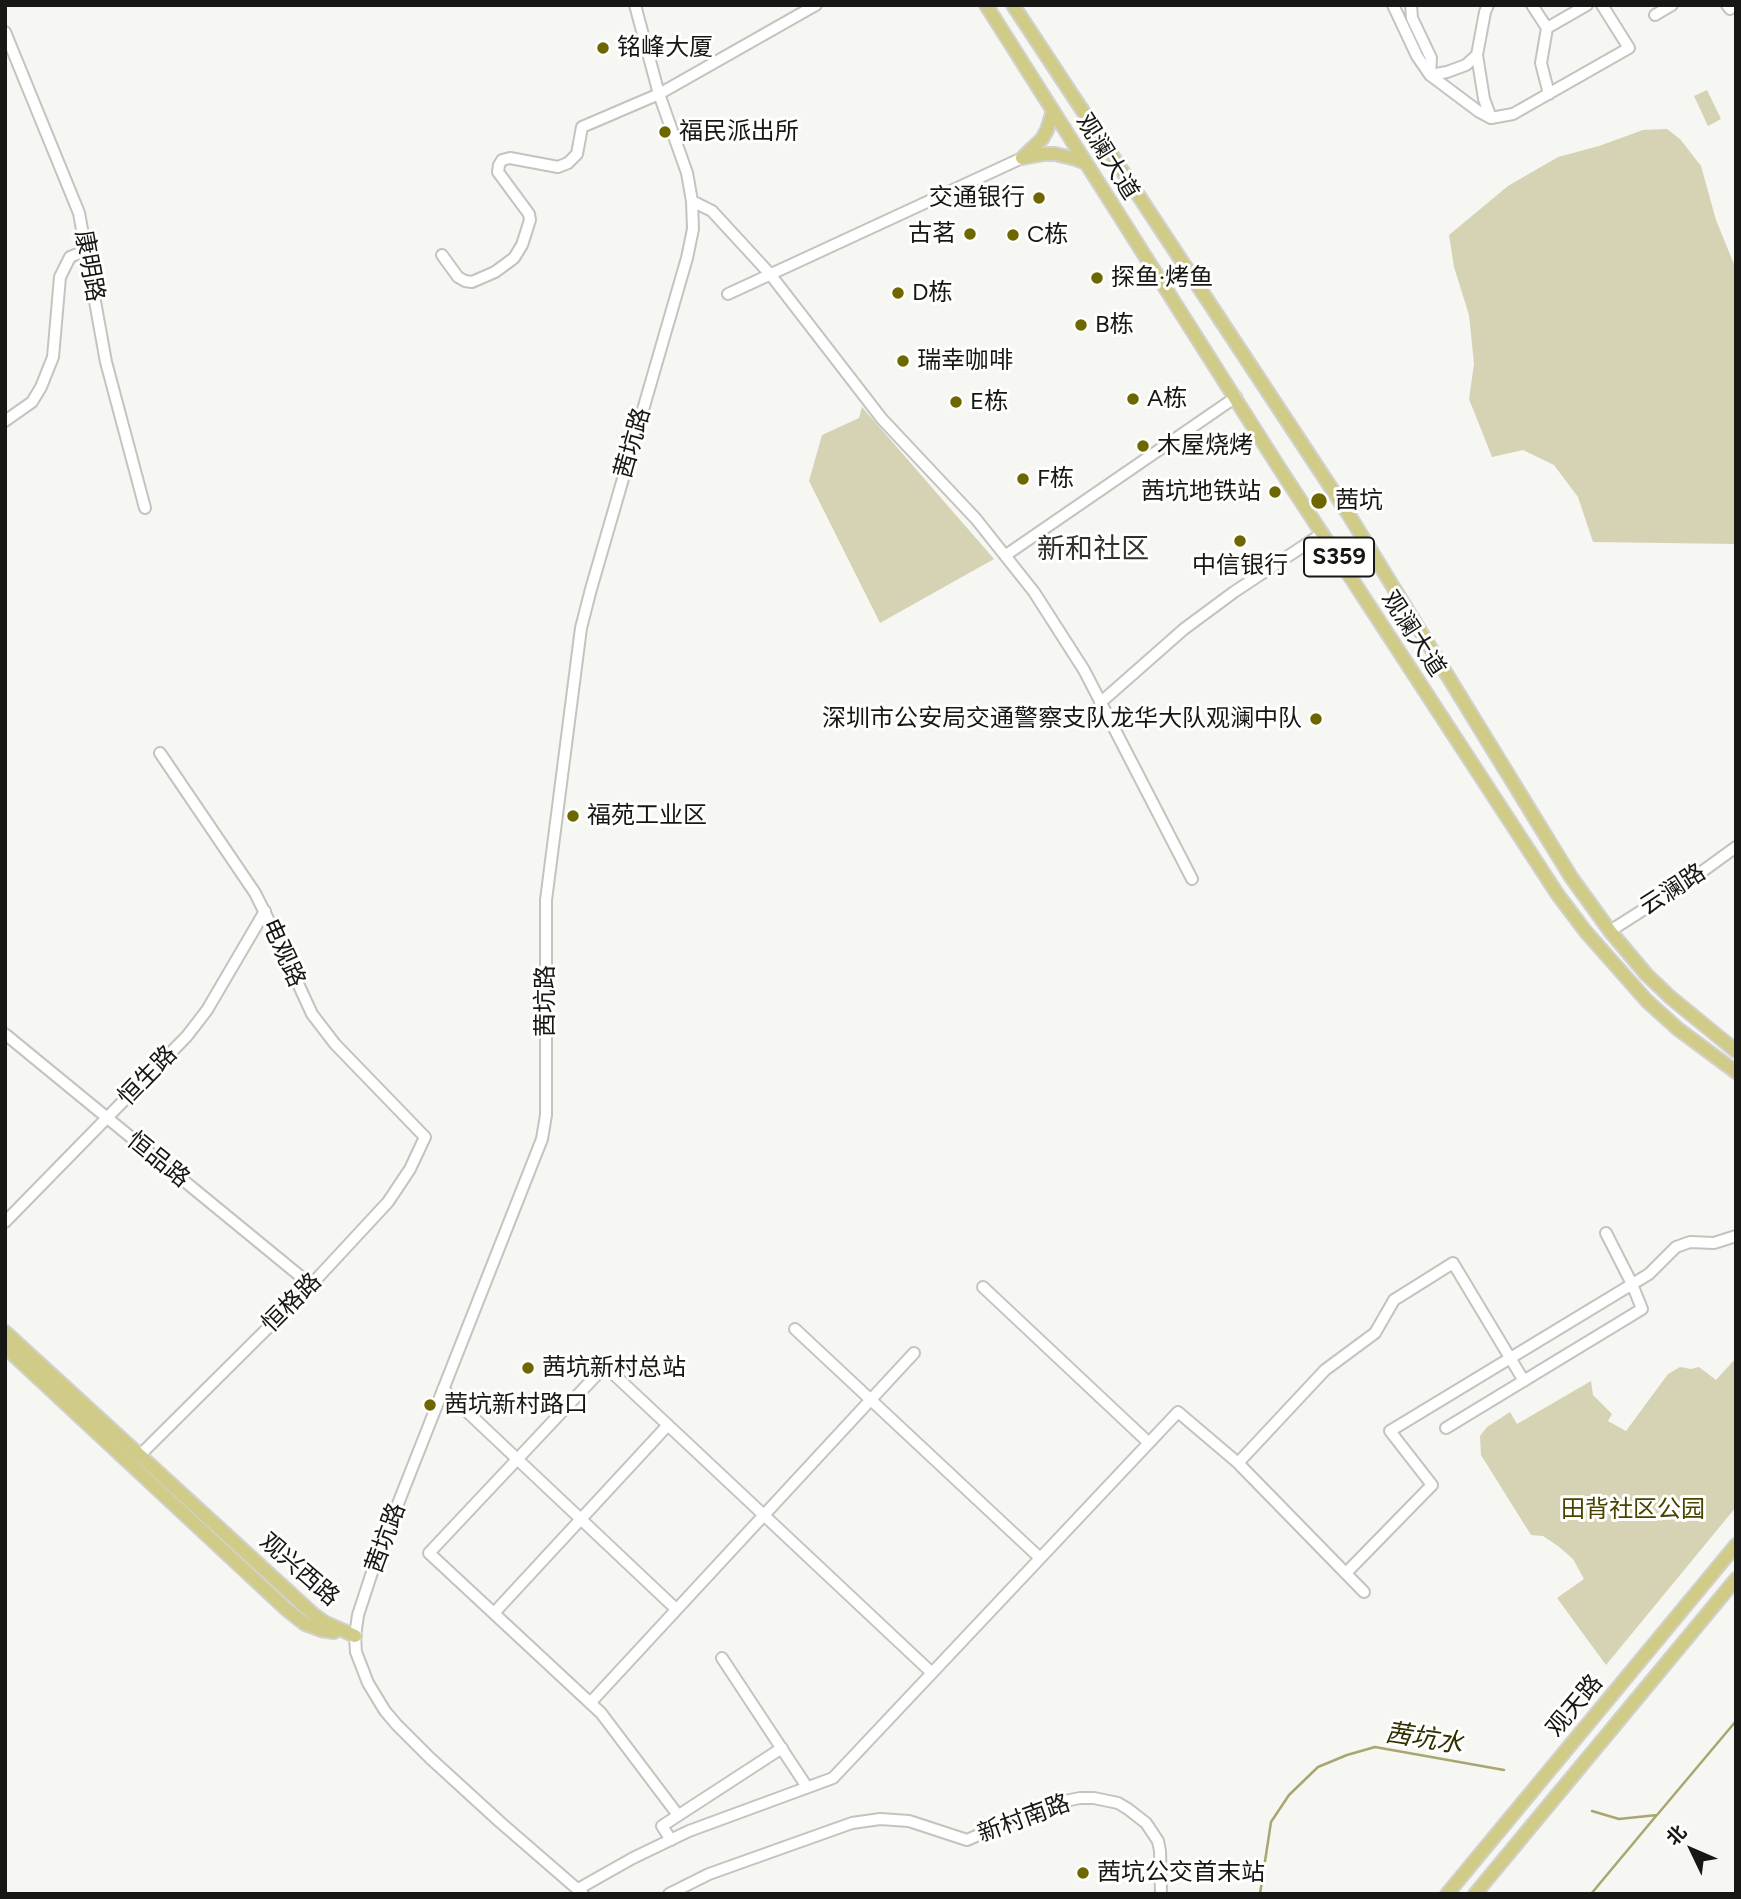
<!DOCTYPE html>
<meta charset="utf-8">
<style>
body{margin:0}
#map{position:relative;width:1741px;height:1899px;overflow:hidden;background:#f6f6f2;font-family:Figtree,"Noto Sans SC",sans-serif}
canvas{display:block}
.frame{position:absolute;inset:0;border:7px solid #171715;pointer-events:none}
.north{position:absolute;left:1657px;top:1815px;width:70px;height:70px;-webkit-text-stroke:5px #fffffe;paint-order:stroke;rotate:314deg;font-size:19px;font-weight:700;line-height:28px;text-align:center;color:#171715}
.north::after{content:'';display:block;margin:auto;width:24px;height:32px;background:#171715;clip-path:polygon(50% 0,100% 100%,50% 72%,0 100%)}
</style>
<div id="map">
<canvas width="1741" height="1899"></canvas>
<div class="frame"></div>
<div class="north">北</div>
</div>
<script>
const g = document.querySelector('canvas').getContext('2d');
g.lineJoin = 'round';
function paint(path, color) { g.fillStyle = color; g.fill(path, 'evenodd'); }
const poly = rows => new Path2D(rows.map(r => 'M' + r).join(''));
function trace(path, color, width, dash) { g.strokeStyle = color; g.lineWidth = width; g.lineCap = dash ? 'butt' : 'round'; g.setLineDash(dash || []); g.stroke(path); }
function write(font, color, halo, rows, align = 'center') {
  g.font = font + ' Figtree,"Noto Sans SC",sans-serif'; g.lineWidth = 6; g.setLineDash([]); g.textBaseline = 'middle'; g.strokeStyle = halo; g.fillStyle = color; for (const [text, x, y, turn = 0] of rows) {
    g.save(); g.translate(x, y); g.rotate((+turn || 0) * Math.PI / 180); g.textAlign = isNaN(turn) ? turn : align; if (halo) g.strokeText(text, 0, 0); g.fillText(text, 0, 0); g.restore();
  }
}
const green = poly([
 [1707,90,1721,119,1708,126,1694,96],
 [1667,129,1680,139,1701,166,1716,220,1736,269,1736,544,1593,542,1578,497,1554,465,1523,450,1492,457,1469,399,1474,364,1469,315,1454,267,1449,235,1508,186,1558,157,1599,146,1643,130],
 [862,407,994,559,880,623,809,481,822,435,859,418],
 [1736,1358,1736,1507,1606,1665,1557,1598,1584,1579,1573,1559,1558,1546,1543,1536,1531,1535,1481,1455,1480,1436,1487,1427,1510,1412,1517,1424,1591,1381,1593,1395,1612,1414,1608,1421,1626,1431,1668,1374,1680,1367,1691,1369,1699,1367,1716,1380]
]);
const stream = poly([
 [1592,1811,1619,1819,1657,1815,1736,1721],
 [1260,1894,1271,1822,1289,1795,1318,1767,1347,1755,1375,1747,1504,1770],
 [1591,1894,1656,1816]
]);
const minor = poly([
 [1393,5,1417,56,1430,75,1478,111,1491,118,1513,114,1629,48,1602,5],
 [1411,5,1412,18,1431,58,1430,75,1447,72,1466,65,1477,55,1485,12,1488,5],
 [1532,5,1547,28,1587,5],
 [1727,5,1730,9],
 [1655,15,1672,5],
 [1547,28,1541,63,1549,94],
 [5,32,79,213,106,362,145,508],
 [1477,55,1484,99,1491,118],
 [692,201,712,211,770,274,882,419,976,519,1034,592,1084,670,1192,879],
 [442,255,458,277,465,281,472,282,495,272,514,258,522,245,530,220,529,214,498,172,499,165,502,160,510,158,558,167,568,163,577,154,582,127,659,94,816,5],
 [728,294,1022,158],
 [5,421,32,402,41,387,53,357,60,277,70,257,87,250],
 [1006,555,1236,397],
 [1100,703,1184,629,1234,592,1323,533],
 [1610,931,1696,876,1736,847],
 [5,1034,311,1285],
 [5,1222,187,1036,207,1010,265,911],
 [983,1287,1149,1443],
 [795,1329,1040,1558],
 [443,1389,676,1609],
 [1446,1428,1642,1309,1632,1284,1606,1233],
 [140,1455,311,1285,388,1202,410,1169,425,1137,335,1044,312,1014,272,927,255,893,160,753],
 [1238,1463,1325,1370,1375,1333,1394,1300,1453,1263,1524,1381],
 [1346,1573,1432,1485,1390,1431,1649,1274,1676,1247,1690,1242,1714,1243,1736,1236],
 [494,1613,668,1425],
 [722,1658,807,1787],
 [590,1703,914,1353],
 [678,1815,601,1713,429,1553,605,1366,932,1673],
 [671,1840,662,1826,782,1748],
 [578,1889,633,1858,689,1831,833,1778,1178,1412,1238,1463,1364,1592],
 [583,1894,500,1822,430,1758,397,1725,385,1711,368,1683,356,1652,355,1636,358,1615,377,1557,542,1139,546,1115,546,900,581,628,591,589,687,258,693,229,692,201,687,173,659,94,635,5],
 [669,1894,709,1874,852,1823,880,1819,909,1821,967,1840,1050,1804,1080,1798,1094,1798,1118,1803,1128,1809,1146,1823,1158,1841,1160,1851,1161,1894]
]);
const major = poly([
 [986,5,1278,466,1558,895,1586,932,1647,1001,1678,1029,1736,1072],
 [1013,5,1349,515,1571,877,1610,931,1646,974,1670,997,1736,1051],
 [1025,155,1042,139,1047,130,1053,111],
 [1022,158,1044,154,1055,154,1076,159,1086,163],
 [5,1332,313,1614,324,1622,355,1636],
 [5,1347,286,1609,305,1624,321,1630,334,1632],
 [1447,1894,1736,1545],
 [1475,1894,1736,1579]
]);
const markers = [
 [603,48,7,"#6e6700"],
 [665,132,7,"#6e6700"],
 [1039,198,7,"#6e6700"],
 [970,234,7,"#6e6700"],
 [1013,235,7,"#6e6700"],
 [1097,278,7,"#6e6700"],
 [898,293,7,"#6e6700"],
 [1081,325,7,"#6e6700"],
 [903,361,7,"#6e6700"],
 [1133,399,7,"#6e6700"],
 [956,402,7,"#6e6700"],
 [1143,446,7,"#6e6700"],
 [1023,479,7,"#6e6700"],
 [1275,492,7,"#6e6700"],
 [1319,501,9,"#6e6700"],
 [1240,541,7,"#6e6700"],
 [1316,719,7,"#6e6700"],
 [573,816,7,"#6e6700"],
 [528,1368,7,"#6e6700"],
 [430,1405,7,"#6e6700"],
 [1083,1873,7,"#6e6700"]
];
const shields = [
 [1339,557,70]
];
const shieldNames = [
 ["S359",1339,557]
];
const poiNames = [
 ["铭峰大厦",617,48],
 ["福民派出所",679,132],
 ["交通银行",1025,198,"right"],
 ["古茗",956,234,"right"],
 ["C栋",1027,235],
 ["探鱼·烤鱼",1111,278],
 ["D栋",912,293],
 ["B栋",1095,325],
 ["瑞幸咖啡",917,361],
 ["A栋",1147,399],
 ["E栋",970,402],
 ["木屋烧烤",1157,446],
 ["F栋",1037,479],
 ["茜坑地铁站",1261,492,"right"],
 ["茜坑",1335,501],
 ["中信银行",1240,566,"center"],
 ["深圳市公安局交通警察支队龙华大队观澜中队",1302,719,"right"],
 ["福苑工业区",587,816],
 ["茜坑新村总站",542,1368],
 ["茜坑新村路口",444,1405],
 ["茜坑公交首末站",1097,1873]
];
const streetNames = [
 ["观澜大道",1107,157,58],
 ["康明路",89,266,80],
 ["茜坑路",633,443,-74],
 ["观澜大道",1413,634,57],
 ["云澜路",1673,890,-33],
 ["电观路",283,953,66],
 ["茜坑路",546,1001,-90],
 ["恒生路",148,1076,-46],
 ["恒品路",158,1160,39],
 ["恒格路",292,1303,-45],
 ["茜坑路",386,1538,-70],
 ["观兴西路",299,1570,41],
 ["观天路",1575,1706,-50],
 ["新村南路",1024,1819,-20]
];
const parkNames = [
 ["田背社区公园",1633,1510]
];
const waterNames = [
 ["茜坑水",1424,1739,9]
];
const quarterNames = [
 ["新和社区",1093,550]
];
paint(green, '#d5d3b3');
trace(stream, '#a9a672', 2.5);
trace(minor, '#c3c3bf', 14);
trace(major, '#d1d1d0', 16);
trace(minor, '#fff', 10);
trace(major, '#d0cb86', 12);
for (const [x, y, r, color] of markers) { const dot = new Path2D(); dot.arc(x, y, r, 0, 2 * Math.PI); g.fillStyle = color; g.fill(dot); trace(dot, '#fffffe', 2.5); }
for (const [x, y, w] of shields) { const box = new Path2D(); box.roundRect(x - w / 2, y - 19.5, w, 39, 5); g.fillStyle = '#fffffe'; g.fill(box); trace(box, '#171715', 2); }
write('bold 23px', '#171715', null, shieldNames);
write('24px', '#171715', '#fffffe', poiNames, 'left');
write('24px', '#171715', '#fffffe', streetNames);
write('24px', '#484300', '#fffffe', parkNames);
write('italic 26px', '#312e02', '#fffffe', waterNames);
write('28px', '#33322f', '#fffffe', quarterNames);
</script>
